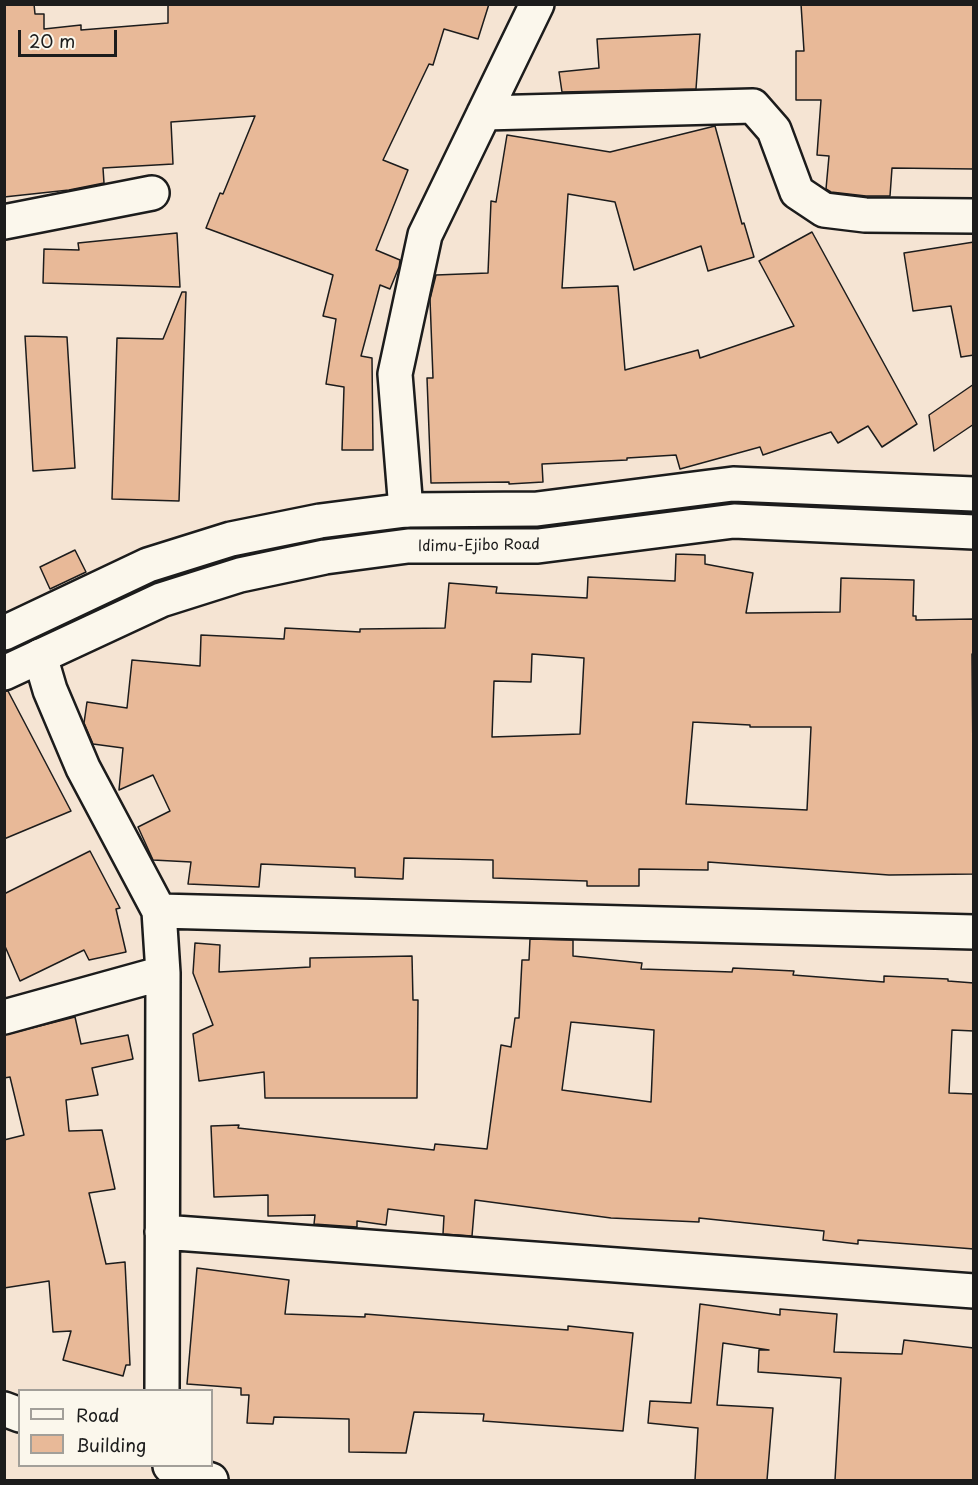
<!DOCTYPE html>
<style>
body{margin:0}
#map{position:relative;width:978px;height:1485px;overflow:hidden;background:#f5e4d3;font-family:"Playpen Sans",sans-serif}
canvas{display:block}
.frame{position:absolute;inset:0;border:6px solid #1c1c1c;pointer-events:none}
.legend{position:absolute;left:18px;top:1389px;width:195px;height:78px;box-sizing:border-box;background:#fbf7ec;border:2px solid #a29f99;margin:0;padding:8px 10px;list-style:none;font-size:18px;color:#1c1c1c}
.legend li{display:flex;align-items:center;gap:12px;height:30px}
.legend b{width:30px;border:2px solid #a29f99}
.scale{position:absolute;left:18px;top:30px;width:99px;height:27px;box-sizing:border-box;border:3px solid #1c1c1c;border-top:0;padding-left:8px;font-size:18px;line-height:21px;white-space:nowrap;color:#1c1c1c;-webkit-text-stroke:4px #fbf7ec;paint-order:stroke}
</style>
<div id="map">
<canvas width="978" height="1485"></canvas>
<div class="frame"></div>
<ul class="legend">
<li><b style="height:8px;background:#fbf7ec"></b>Road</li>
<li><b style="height:16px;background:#e8b998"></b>Building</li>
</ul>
<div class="scale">20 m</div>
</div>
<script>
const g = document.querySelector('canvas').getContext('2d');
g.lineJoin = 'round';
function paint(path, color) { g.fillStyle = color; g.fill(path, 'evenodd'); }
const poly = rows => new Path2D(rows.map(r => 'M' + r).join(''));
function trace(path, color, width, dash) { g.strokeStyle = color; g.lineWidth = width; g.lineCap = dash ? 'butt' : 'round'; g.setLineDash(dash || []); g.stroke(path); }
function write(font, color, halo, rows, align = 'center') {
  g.font = font + ' "Playpen Sans",sans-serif'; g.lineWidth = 4.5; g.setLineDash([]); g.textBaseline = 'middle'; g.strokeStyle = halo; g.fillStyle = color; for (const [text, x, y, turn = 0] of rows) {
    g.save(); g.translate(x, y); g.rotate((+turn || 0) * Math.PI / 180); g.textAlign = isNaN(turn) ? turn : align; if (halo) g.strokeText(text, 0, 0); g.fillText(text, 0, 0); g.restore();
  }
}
const building = poly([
 [4,4,34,4,35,14,44,14,44,29,81,25,81,30,168,23,168,4,489,4,478,39,444,29,433,65,429,64,383,160,408,170,376,250,400,260,399,267,390,289,380,285,361,356,372,358,373,450,342,450,344,387,326,384,336,319,323,316,333,275,206,228,220,193,223,194,255,116,171,122,173,164,103,168,104,183,69,190,4,197,4,4],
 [801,4,974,4,974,169,892,168,890,196,866,196,831,192,826,189,829,156,817,155,821,100,796,100,796,51,804,51,801,4],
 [700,34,696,89,562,92,559,72,599,68,597,39,700,34],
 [715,126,742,224,744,223,754,257,708,271,701,246,634,270,615,202,568,194,562,288,618,286,625,370,698,350,700,358,794,326,759,261,812,232,917,424,882,447,868,426,838,443,831,432,763,455,760,447,680,469,676,455,627,458,627,460,542,464,543,482,509,484,509,482,431,483,427,378,433,378,430,299,436,275,488,273,491,201,496,202,507,135,610,152,715,126],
 [177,233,180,287,43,283,44,249,79,250,78,243,177,233],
 [974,242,974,355,961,357,951,306,913,311,904,253,974,242],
 [182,292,186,292,179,501,112,499,117,338,163,339,182,292],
 [25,336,67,337,75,468,33,471,25,336],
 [974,384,974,424,934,451,929,415,974,384],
 [75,550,86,572,50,589,40,567,75,550],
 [676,554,705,555,705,564,753,573,746,613,840,612,841,578,914,580,913,616,916,616,916,620,974,619,974,654,972,654,974,874,889,875,708,862,708,870,639,869,639,886,587,886,587,881,493,878,493,860,404,858,403,879,355,877,355,868,261,864,259,887,188,884,191,862,153,860,138,827,170,811,153,775,119,790,123,748,93,744,84,723,87,702,127,708,132,660,200,666,201,635,284,639,285,628,360,632,360,629,445,628,449,583,497,587,496,593,587,598,588,577,675,581,676,554],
 [532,654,584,658,580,734,492,737,494,681,531,682,532,654],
 [693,722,750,725,750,727,811,727,807,810,686,804,693,722],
 [4,691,8,691,71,811,4,839,4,691],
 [90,851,120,908,116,909,126,952,89,960,84,950,20,981,4,944,4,894,90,851],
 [530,939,573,940,573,956,642,963,641,969,732,972,733,968,794,971,793,975,884,982,884,976,948,979,948,981,974,983,974,1031,952,1030,949,1093,974,1094,974,1249,858,1240,858,1244,823,1240,824,1231,699,1218,699,1222,611,1218,475,1200,472,1236,443,1234,444,1216,388,1209,386,1225,357,1221,357,1227,314,1224,315,1215,268,1216,268,1195,214,1197,211,1126,239,1125,238,1128,434,1150,435,1144,487,1149,501,1045,511,1047,515,1018,519,1018,522,960,529,960,530,939],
 [571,1022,654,1030,651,1102,562,1090,571,1022],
 [195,943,220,945,219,972,310,967,310,958,412,956,413,1000,418,1000,417,1098,265,1098,264,1072,199,1081,193,1034,213,1025,193,973,195,943],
 [75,1017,81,1044,128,1035,133,1059,92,1068,98,1095,66,1100,69,1131,102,1130,115,1189,89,1193,106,1264,125,1262,130,1365,126,1365,123,1376,63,1360,71,1331,53,1332,49,1281,4,1288,4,1140,24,1135,10,1077,4,1078,4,1035,75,1017],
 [197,1268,289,1280,285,1314,365,1317,365,1314,568,1330,568,1326,633,1333,623,1431,483,1421,484,1414,414,1412,406,1453,349,1452,349,1419,274,1417,273,1424,247,1423,249,1395,241,1395,241,1388,187,1384,197,1268],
 [700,1304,780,1315,780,1309,837,1314,834,1352,902,1354,904,1340,974,1348,974,1480,835,1480,841,1378,758,1372,759,1350,769,1350,723,1343,717,1405,773,1408,767,1480,695,1480,698,1428,648,1423,650,1401,691,1403,700,1304]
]);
const minor = poly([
 [484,113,753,106,774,130,797,192,824,210,865,215,974,216],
 [4,222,152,193],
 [406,510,395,374,425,235,537,4],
 [40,656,50,690,83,768,159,911,163,973,162,1390],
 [159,911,974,932],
 [4,1017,163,973],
 [162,1232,974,1291],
 [4,1409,20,1415],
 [170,1466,211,1480]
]);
const secondary = poly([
 [4,633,148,565,231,539,320,521,406,510,537,509,733,484,974,494],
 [4,673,161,600,240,575,325,557,408,546,538,546,734,521,974,532]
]);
const streetNames = [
 ["Idimu-Ejibo Road",479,546,-1]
];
paint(building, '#e8b998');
trace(building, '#1c1c1c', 1.5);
trace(minor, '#1c1c1c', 38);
trace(secondary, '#1c1c1c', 38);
trace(minor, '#fbf7ec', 33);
trace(secondary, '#fbf7ec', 33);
write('15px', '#1c1c1c', '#fbf7ec', streetNames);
</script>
